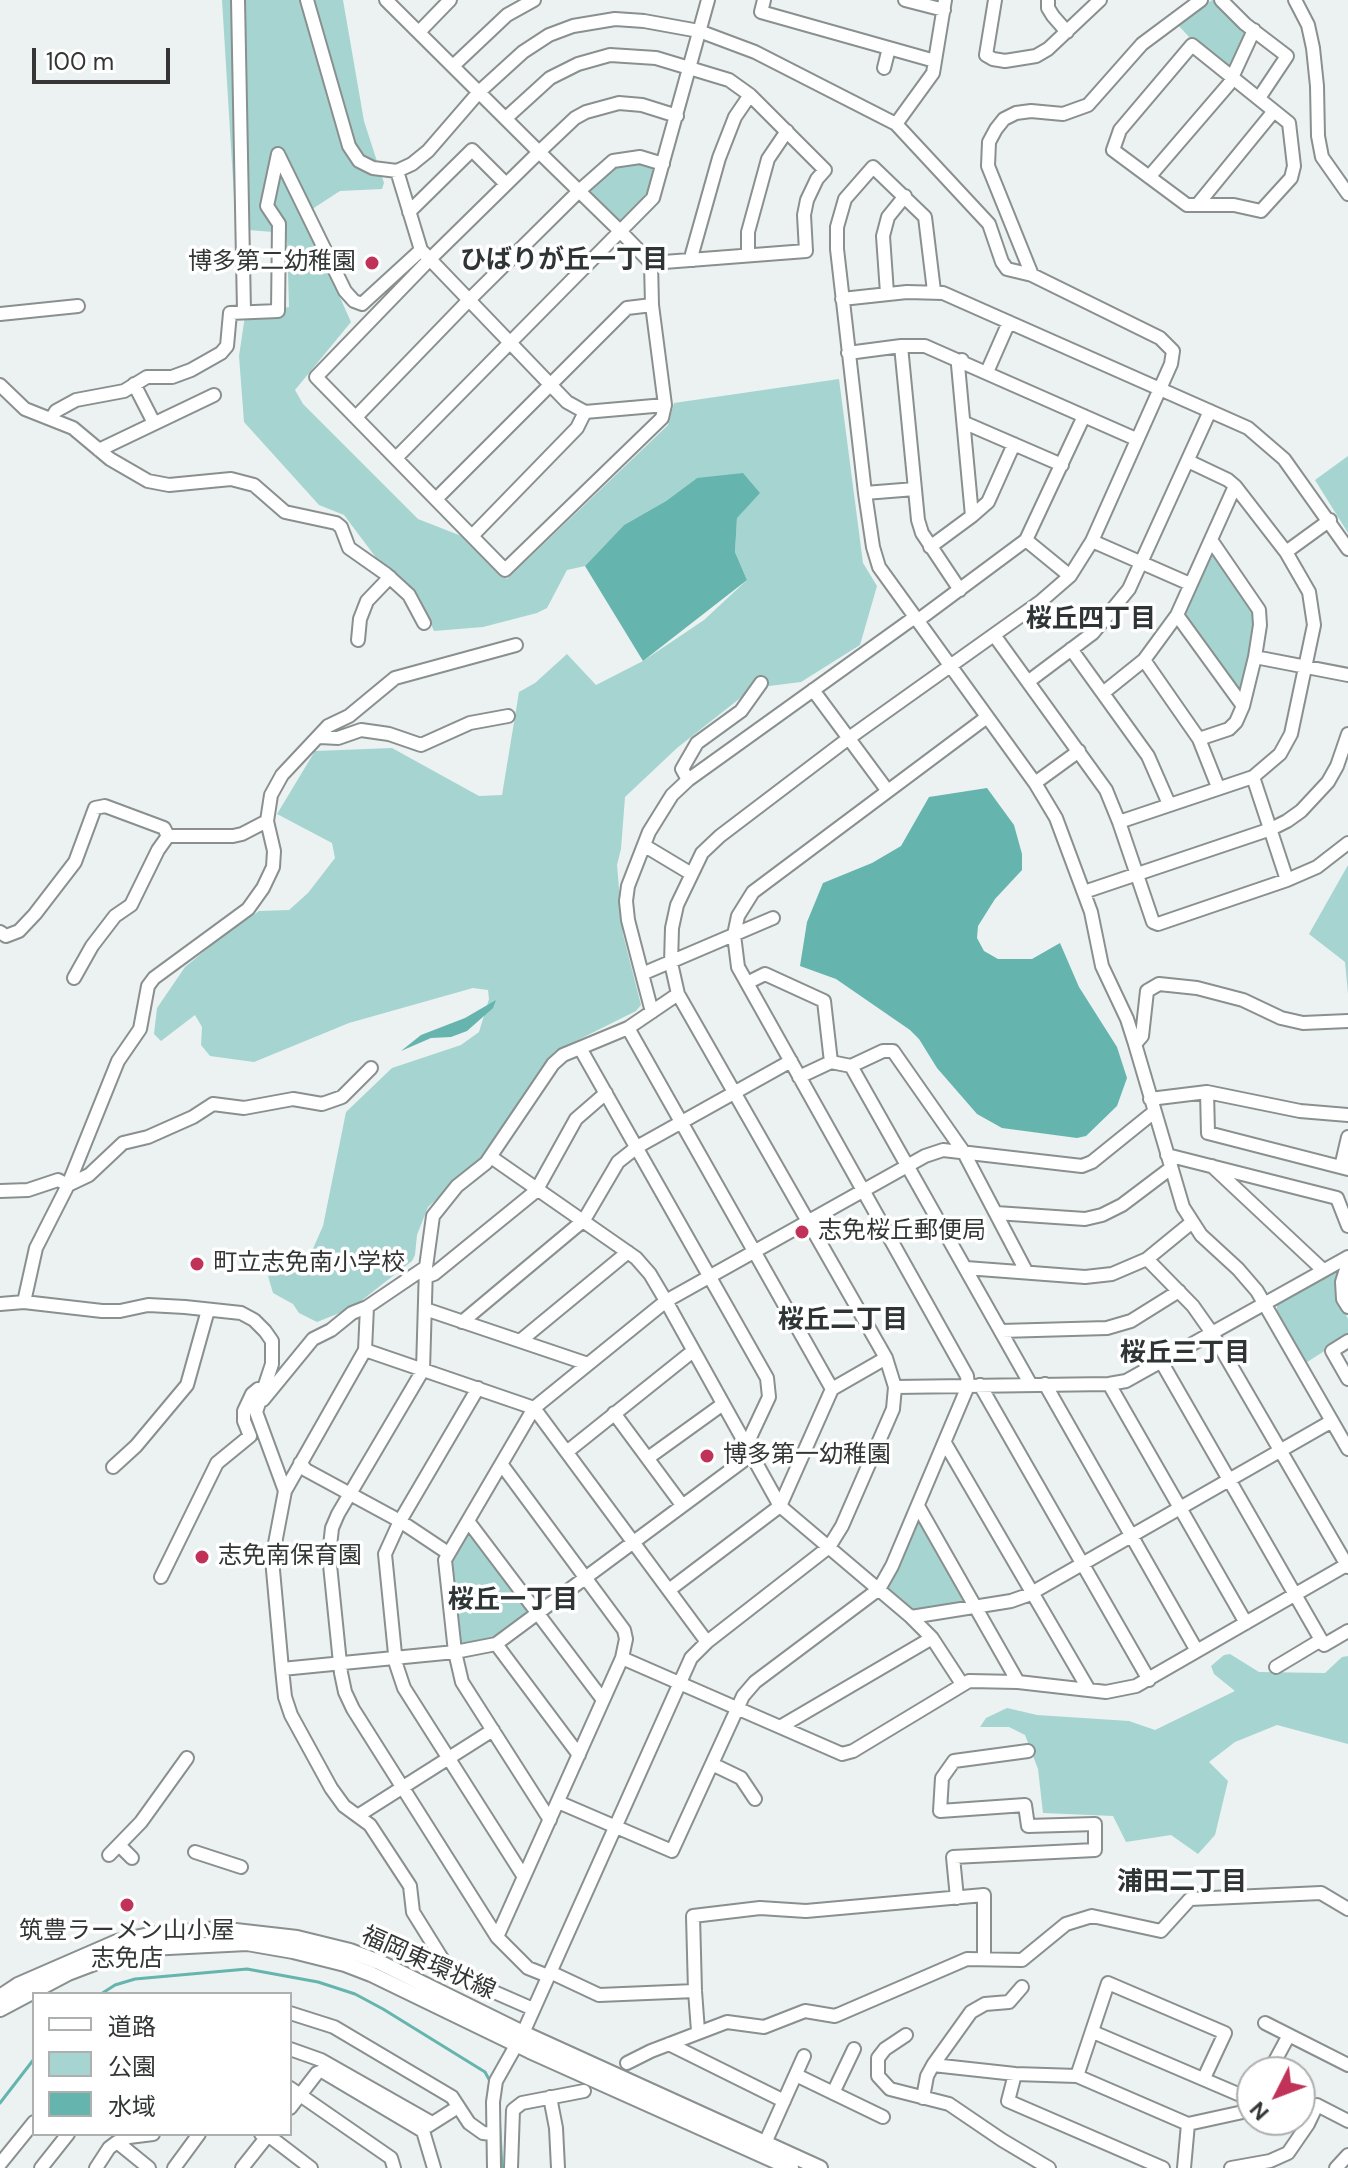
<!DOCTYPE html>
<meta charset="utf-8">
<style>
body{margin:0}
#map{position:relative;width:1348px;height:2168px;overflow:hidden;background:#ebf2f1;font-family:"DM Sans","Noto Sans JP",sans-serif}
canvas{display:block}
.legend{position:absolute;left:32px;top:1992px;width:260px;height:144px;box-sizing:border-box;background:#fff;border:2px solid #aeafaf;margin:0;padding:10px 14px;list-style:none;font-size:24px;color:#343636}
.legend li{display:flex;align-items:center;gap:16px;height:40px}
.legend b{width:40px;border:2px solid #aeafaf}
.north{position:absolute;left:1236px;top:2056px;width:80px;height:80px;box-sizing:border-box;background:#fff;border:2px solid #aeafaf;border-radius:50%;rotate:228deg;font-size:22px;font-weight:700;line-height:32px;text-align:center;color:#343636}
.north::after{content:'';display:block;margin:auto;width:28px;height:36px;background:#c13259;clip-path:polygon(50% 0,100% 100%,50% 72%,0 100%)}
.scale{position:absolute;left:32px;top:48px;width:138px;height:36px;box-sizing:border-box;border:4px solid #343636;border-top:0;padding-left:10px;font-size:24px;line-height:28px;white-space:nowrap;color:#343636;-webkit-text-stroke:6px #fff;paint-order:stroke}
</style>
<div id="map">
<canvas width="1348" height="2168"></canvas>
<ul class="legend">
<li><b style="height:10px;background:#fff"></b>道路</li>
<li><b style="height:22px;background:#a6d5d1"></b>公園</li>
<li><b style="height:22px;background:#66b4ae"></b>水域</li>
</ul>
<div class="north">N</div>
<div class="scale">100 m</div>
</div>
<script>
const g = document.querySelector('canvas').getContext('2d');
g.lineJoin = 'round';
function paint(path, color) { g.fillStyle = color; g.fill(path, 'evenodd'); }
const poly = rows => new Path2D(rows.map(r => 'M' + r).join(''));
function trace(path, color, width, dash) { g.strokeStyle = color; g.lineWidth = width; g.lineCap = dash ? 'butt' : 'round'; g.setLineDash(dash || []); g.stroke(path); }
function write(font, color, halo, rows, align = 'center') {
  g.font = font + ' "DM Sans","Noto Sans JP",sans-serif'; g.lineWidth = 7; g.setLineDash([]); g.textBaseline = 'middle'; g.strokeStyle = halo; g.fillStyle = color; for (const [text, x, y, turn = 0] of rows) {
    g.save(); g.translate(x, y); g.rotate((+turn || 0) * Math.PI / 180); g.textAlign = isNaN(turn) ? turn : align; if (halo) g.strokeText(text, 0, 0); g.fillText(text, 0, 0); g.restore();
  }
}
const green = poly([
 [222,0,343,0,364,121,384,183,382,189,340,191,303,215,351,322,295,390,303,404,418,519,464,537,507,579,668,425,674,403,839,379,863,563,877,586,860,645,801,682,753,688,677,748,625,797,621,849,617,865,623,934,641,1005,636,1011,554,1052,486,1154,428,1207,417,1235,415,1255,412,1261,352,1308,317,1322,299,1313,293,1304,273,1293,268,1276,312,1251,323,1226,346,1112,392,1068,461,1045,479,1032,489,999,488,990,473,988,349,1023,254,1062,210,1056,201,1045,202,1027,195,1015,161,1041,154,1034,157,1008,185,967,224,935,259,911,289,910,308,893,335,858,332,843,277,814,315,751,392,748,479,796,502,795,519,692,535,683,567,654,596,685,643,661,704,620,747,580,735,552,737,517,759,493,697,478,666,501,624,525,585,566,567,570,547,608,537,613,483,627,434,631,419,597,383,567,344,515,319,505,244,422,239,356,245,316,289,307,287,241,273,232,236,229],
 [1212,0,1220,3,1247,34,1229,65,1225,66,1202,44,1191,39,1176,23],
 [622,163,642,163,655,165,658,169,651,193,619,226,585,189,609,169],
 [1348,456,1348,533,1315,480],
 [1213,553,1256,614,1243,687,1238,690,1186,619,1184,612,1208,556],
 [1348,865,1348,993,1345,962,1309,934],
 [1337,1272,1340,1302,1348,1319,1348,1336,1304,1364,1277,1314,1277,1305],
 [918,1516,968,1602,911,1611,883,1588],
 [472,1530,530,1612,494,1641,459,1647,449,1560,466,1533],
 [1230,1654,1259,1672,1325,1673,1342,1657,1348,1656,1348,1744,1277,1725,1235,1742,1209,1762,1228,1781,1215,1835,1198,1854,1171,1835,1126,1842,1113,1816,1043,1813,1038,1769,1025,1735,1009,1727,980,1727,986,1718,1007,1708,1037,1715,1129,1721,1155,1730,1235,1691,1214,1674,1211,1666,1224,1655]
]);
const water = poly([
 [743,473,760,493,737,518,735,552,747,580,643,661,585,566,624,525,666,501,697,478],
 [987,788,1014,825,1022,854,1022,870,995,899,978,926,977,938,984,951,998,959,1032,959,1060,943,1079,987,1117,1047,1127,1078,1117,1106,1086,1136,1077,1138,1002,1128,977,1114,937,1068,919,1039,910,1030,836,979,800,966,807,922,823,883,872,863,901,846,929,797],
 [496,1000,493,1008,467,1031,451,1037,431,1038,401,1051,421,1035,465,1018]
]);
const stream = poly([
 [101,1994,115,1985,135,1979,247,1969,318,1982,355,1994,383,2009,485,2072,491,2083],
 [498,2096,502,2168],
 [0,2103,34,2059]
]);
const minor = poly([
 [238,0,244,311],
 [307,0,349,146,359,161,373,168,397,171,412,164,428,151,479,92,523,52,549,35,573,26,615,19,644,21,699,31,755,52,896,124,989,224,1002,262,1007,269,1032,275,1160,338,1173,351,1171,364,1092,541,1070,576,1040,602,849,738,720,836,702,853,677,905,672,928,671,963,678,994,886,1358,895,1387,893,1409,842,1526,829,1547,707,1642,691,1658,523,2033,496,2081,493,2102,494,2168],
 [386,0,539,152,620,231,651,263,652,305,665,405,662,418,505,570,316,377,430,259,539,152,575,118,586,112,619,103,642,105,677,116],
 [764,0,761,12,935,61],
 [905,0,944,10],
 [995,0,986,55,993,59,1005,61,1036,56,1048,49,1100,0],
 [1048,0,1048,8,1053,16,1067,32],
 [1221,0,1245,24,1287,56,1259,98],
 [1295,0,1308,25,1313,48,1317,86,1318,136,1322,157,1348,194],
 [419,32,450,0],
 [1192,45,1289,123,1294,166,1291,178,1261,211,1234,205,1187,205,1113,150,1120,130,1192,45],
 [453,66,507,15,534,0],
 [884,68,889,48],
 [506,118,550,78,578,64,610,55,656,58,729,80,750,95,825,170,817,179,807,200,804,215,806,251,651,263],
 [896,124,933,73,945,0],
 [278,154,345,291,354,301,362,304,421,250],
 [397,171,421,250,567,402,585,412,665,405],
 [1149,177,1229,84,1254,30],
 [1198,204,1274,111],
 [409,212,472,150,506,184],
 [748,255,748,232,768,159,787,131],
 [693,260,692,254,719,158,735,117,750,95],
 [1032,275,988,166,989,142,996,129,1004,119,1016,113,1031,111,1063,114,1088,105,1142,44,1201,0],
 [934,291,925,217,873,167,845,199,837,227,837,249,865,493,873,547,879,567,1035,783,1056,818,1091,912,1102,966,1127,1019,1135,1044,1183,1207,1201,1235,1238,1269,1257,1291,1348,1449],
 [887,293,883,236,888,217,905,196],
 [842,299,907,292,943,293,1248,428,1284,459,1348,549],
 [0,314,78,306],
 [901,346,918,520,922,533,960,590],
 [848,353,901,346,925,346,1136,439],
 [987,372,1009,322],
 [134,384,154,423],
 [0,385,25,409,73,428,110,459,148,481,169,485,231,479,254,485,285,512,336,523,341,527,349,548,386,574,409,595,424,623],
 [356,417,469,300,579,191,613,161,640,157,663,164],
 [51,419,56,411,76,400,124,391,147,377,172,377,191,370,221,353,227,346,230,313,278,311,279,224,267,206,278,154],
 [965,423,1062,465],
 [99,450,214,395],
 [396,458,653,198,708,0],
 [865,493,915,489],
 [436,499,627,308,652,305],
 [972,516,988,502,1014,444],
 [472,536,577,428,585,412],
 [1026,540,1070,576],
 [1092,541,1190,584],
 [930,547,972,516,958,365,962,360],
 [1286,552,1330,520],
 [1177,615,1243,706],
 [917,621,1026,540,1084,416],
 [994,635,1106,790,1119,822,1153,922,1158,924,1287,880,1317,867,1348,843],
 [358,640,360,619,367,601,390,577],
 [1071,649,1148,756,1169,804],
 [1255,657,1348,675],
 [1144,660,1199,739,1218,787],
 [1029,681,1093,633,1129,589,1210,411],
 [813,690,887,790],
 [1103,693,1144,660,1177,615,1235,486],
 [320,737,338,738,361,730,389,734,421,745,470,723,508,716],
 [1199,739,1229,729,1236,722,1243,706,1255,657,1260,625,1259,610,1211,540],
 [1253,777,1287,880],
 [688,780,682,769,697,743,741,711,761,683],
 [1035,783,1079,751],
 [1119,822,1253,777,1280,754,1291,734,1314,625,1309,592,1286,552,1235,486,1228,480,1188,461],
 [645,846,690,873],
 [1084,892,1271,829,1287,821,1301,811,1328,782,1337,766,1348,734],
 [773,918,642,974,628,920,626,901,628,886,649,832,672,795,688,780,915,617],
 [0,932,6,936,19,931,35,914,75,862,95,808,105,806,164,828,168,836],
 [642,974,652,1012],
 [74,978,92,946,115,916,131,905,158,850,168,836,233,836,242,834,267,821],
 [747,983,765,974,824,1001,831,1062],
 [628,1028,832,1389,780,1506,669,1590],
 [1135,1044,1142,1036,1147,991,1159,984,1197,988,1243,1000,1281,1018,1303,1023,1348,1021],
 [580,1048,767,1378,769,1397,746,1446],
 [851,1066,1031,1385],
 [799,1077,831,1062,851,1066,883,1051,893,1051,963,1151,1026,1271],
 [1207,1092,1208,1133,1348,1169],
 [1150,1099,1207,1092,1300,1111,1348,1115],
 [1167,1155,1337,1198,1348,1226],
 [491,1157,636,1258,650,1274,666,1301,780,1506,911,1617,932,1638,962,1684],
 [1212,1166,1323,1270],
 [1341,1167,1348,1137],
 [68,1185,89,1175,123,1143,148,1137,193,1117,213,1104,244,1108,293,1099,322,1104,342,1097,371,1068],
 [0,1191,28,1190,58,1180,68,1185],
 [996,1213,1085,1219,1102,1215,1122,1205,1171,1168],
 [1147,1259,1193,1306,1212,1333,1348,1567],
 [1348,1263,1342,1282,1343,1299,1348,1307],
 [966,1268,1085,1277,1112,1274,1147,1259,1191,1223],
 [425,1277,434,1274,536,1191,576,1119,606,1093],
 [24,1302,36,1248,68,1185,118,1061,140,1029,148,986,154,978,248,909,263,888,273,867,274,851,267,821,271,795,282,775,328,726,349,716,395,678,516,645],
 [0,1304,24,1302,102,1311,120,1311,148,1305,185,1307,241,1313,254,1320,265,1331,272,1341,272,1364,256,1412,285,1491,272,1559,282,1669,285,1697,291,1715,331,1788,344,1806,370,1825,410,1886,413,1912,449,1970,453,1974,533,2009],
 [425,1309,588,1364],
 [462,1322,584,1220,618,1162,637,1147,791,1061],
 [1001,1331,1107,1328,1131,1321,1179,1291],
 [520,1341,628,1252],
 [1348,1341,1332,1351,1348,1379],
 [365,1350,534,1408,707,1642],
 [1162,1363,1324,1645,1348,1631],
 [1045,1384,1197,1651],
 [1109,1384,1246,1623],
 [980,1385,1149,1680],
 [895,1387,1109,1384,1126,1381,1348,1257],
 [478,1388,400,1521,385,1554,396,1664,404,1688,524,1877],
 [832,1389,886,1358],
 [263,1400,313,1339,331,1330,352,1313,367,1307,426,1267],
 [614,1413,682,1505],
 [945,1443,1089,1690],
 [568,1451,693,1351],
 [648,1458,723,1404],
 [300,1463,306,1470,400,1521,448,1553],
 [113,1467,136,1446,187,1385,208,1310],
 [285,1491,365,1350,367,1307],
 [918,1506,1018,1682],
 [468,1521,603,1700],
 [161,1577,217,1463,250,1436,244,1421,244,1411,252,1394,258,1389,263,1390],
 [911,1617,1011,1601,1028,1595,1332,1421],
 [496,1644,579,1755],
 [622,1658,842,1754,853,1751,969,1681,1018,1682,1106,1692,1136,1686,1348,1564],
 [1276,1667,1321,1640],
 [282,1669,455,1652,496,1644,751,1455],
 [780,1727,932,1638],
 [712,1764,741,1778,755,1799],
 [558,1802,672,1851,743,1696,755,1682,879,1589,892,1566,968,1386,967,1376,738,967,734,935,738,916,753,892,987,717],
 [359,1815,493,1730],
 [550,1820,462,1682,455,1652,445,1560,534,1408,666,1301,925,1156,943,1150,1082,1166,1092,1162,1154,1112],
 [120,1846,132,1858],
 [195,1852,241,1867],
 [109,1855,141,1822,187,1758],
 [957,1898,953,1857,1095,1850,1095,1824,1028,1826,1025,1805,940,1811,942,1778,954,1761,1028,1751],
 [497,1937,622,1658,626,1639,624,1630,502,1465],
 [550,1972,599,1995,695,1991],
 [548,1976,528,1968,497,1937,353,1709,345,1692,341,1673,329,1555,332,1528,338,1514,423,1370,426,1267,433,1216,457,1186,486,1163,553,1064,563,1055,628,1028,678,994],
 [290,2013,334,2027,452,2097,469,2123,483,2133,492,2134],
 [1265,2023,1348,2065],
 [698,2031,695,1991,693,1916,760,1908,806,1911,984,1895,984,1959],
 [1093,2032,1252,2100],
 [906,2035,885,2049,878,2058,878,2076,890,2089,949,2104,1002,2140,1049,2168],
 [669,2044,784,2101],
 [290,2049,321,2060,432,2123],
 [627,2063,651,2051,727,2022,764,2027,805,2011,835,2016,967,1959,1022,1960,1066,1924,1092,1916,1161,1931,1190,1899,1321,1893,1348,1909],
 [933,2065,971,2012,985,2004,1009,2002,1022,1987],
 [1269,2072,1289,2035],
 [1015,2074,1008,2101,1163,2168],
 [796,2075,883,2117],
 [1077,2076,1108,1983,1225,2033,1204,2078],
 [290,2088,391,2158,394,2168],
 [833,2093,854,2049],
 [550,2097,556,2128,558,2168],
 [923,2098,927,2076,933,2065,1015,2074,1077,2076,1188,2124,1252,2110],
 [290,2108,317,2073,322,2071,423,2131,434,2168],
 [428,2126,458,2107],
 [261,2134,273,2139,311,2168],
 [117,2142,149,2168],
 [765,2143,804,2056],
 [0,2164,34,2122],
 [41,2168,68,2134],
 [96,2168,109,2148,117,2142,129,2137,153,2134],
 [174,2168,199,2134],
 [242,2168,269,2134],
 [511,2168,513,2110,522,2103,584,2091],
 [1184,2168,1188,2124],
 [1231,2168,1270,2161,1288,2153,1308,2124,1317,2105,1348,2121],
 [1336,2168,1348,2155]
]);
const major = poly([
 [0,1997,18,1985,117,1942,149,1935,218,1929,297,1938,350,1951,379,1962,523,2033,820,2168],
 [0,2009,68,1973,118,1954,149,1948,247,1943,293,1951,345,1964,371,1974,530,2051,791,2168]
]);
const markers = [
 [372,263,8,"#c13259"],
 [802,1232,8,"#c13259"],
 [197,1264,8,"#c13259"],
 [707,1456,8,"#c13259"],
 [202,1557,8,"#c13259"],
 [127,1905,8,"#c13259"]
];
const poiNames = [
 ["博多第二幼稚園",356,263,"right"],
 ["志免桜丘郵便局",818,1232],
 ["町立志免南小学校",213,1264],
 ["博多第一幼稚園",723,1456],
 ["志免南保育園",218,1557],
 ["筑豊ラーメン山小屋",127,1932,"center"],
 ["志免店",127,1960,"center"]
];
const streetNames = [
 ["福岡東環状線",428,1964,24]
];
const neighbourhoodNames = [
 ["ひばりが丘一丁目",564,261],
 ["桜丘四丁目",1091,620],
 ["桜丘二丁目",843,1321],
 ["桜丘三丁目",1185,1354],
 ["桜丘一丁目",513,1601],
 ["浦田二丁目",1182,1883]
];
paint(green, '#a6d5d1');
paint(water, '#66b4ae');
trace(stream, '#66b4ae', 3);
trace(minor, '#89908f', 16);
trace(major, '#89908f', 18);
trace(minor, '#fff', 12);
trace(major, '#fff', 14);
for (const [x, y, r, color] of markers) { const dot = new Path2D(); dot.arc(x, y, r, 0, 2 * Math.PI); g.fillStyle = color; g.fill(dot); trace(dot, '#fff', 3); }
write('24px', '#343636', '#fff', poiNames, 'left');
write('24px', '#343636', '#fff', streetNames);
write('bold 26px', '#2f3535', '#fff', neighbourhoodNames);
</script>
